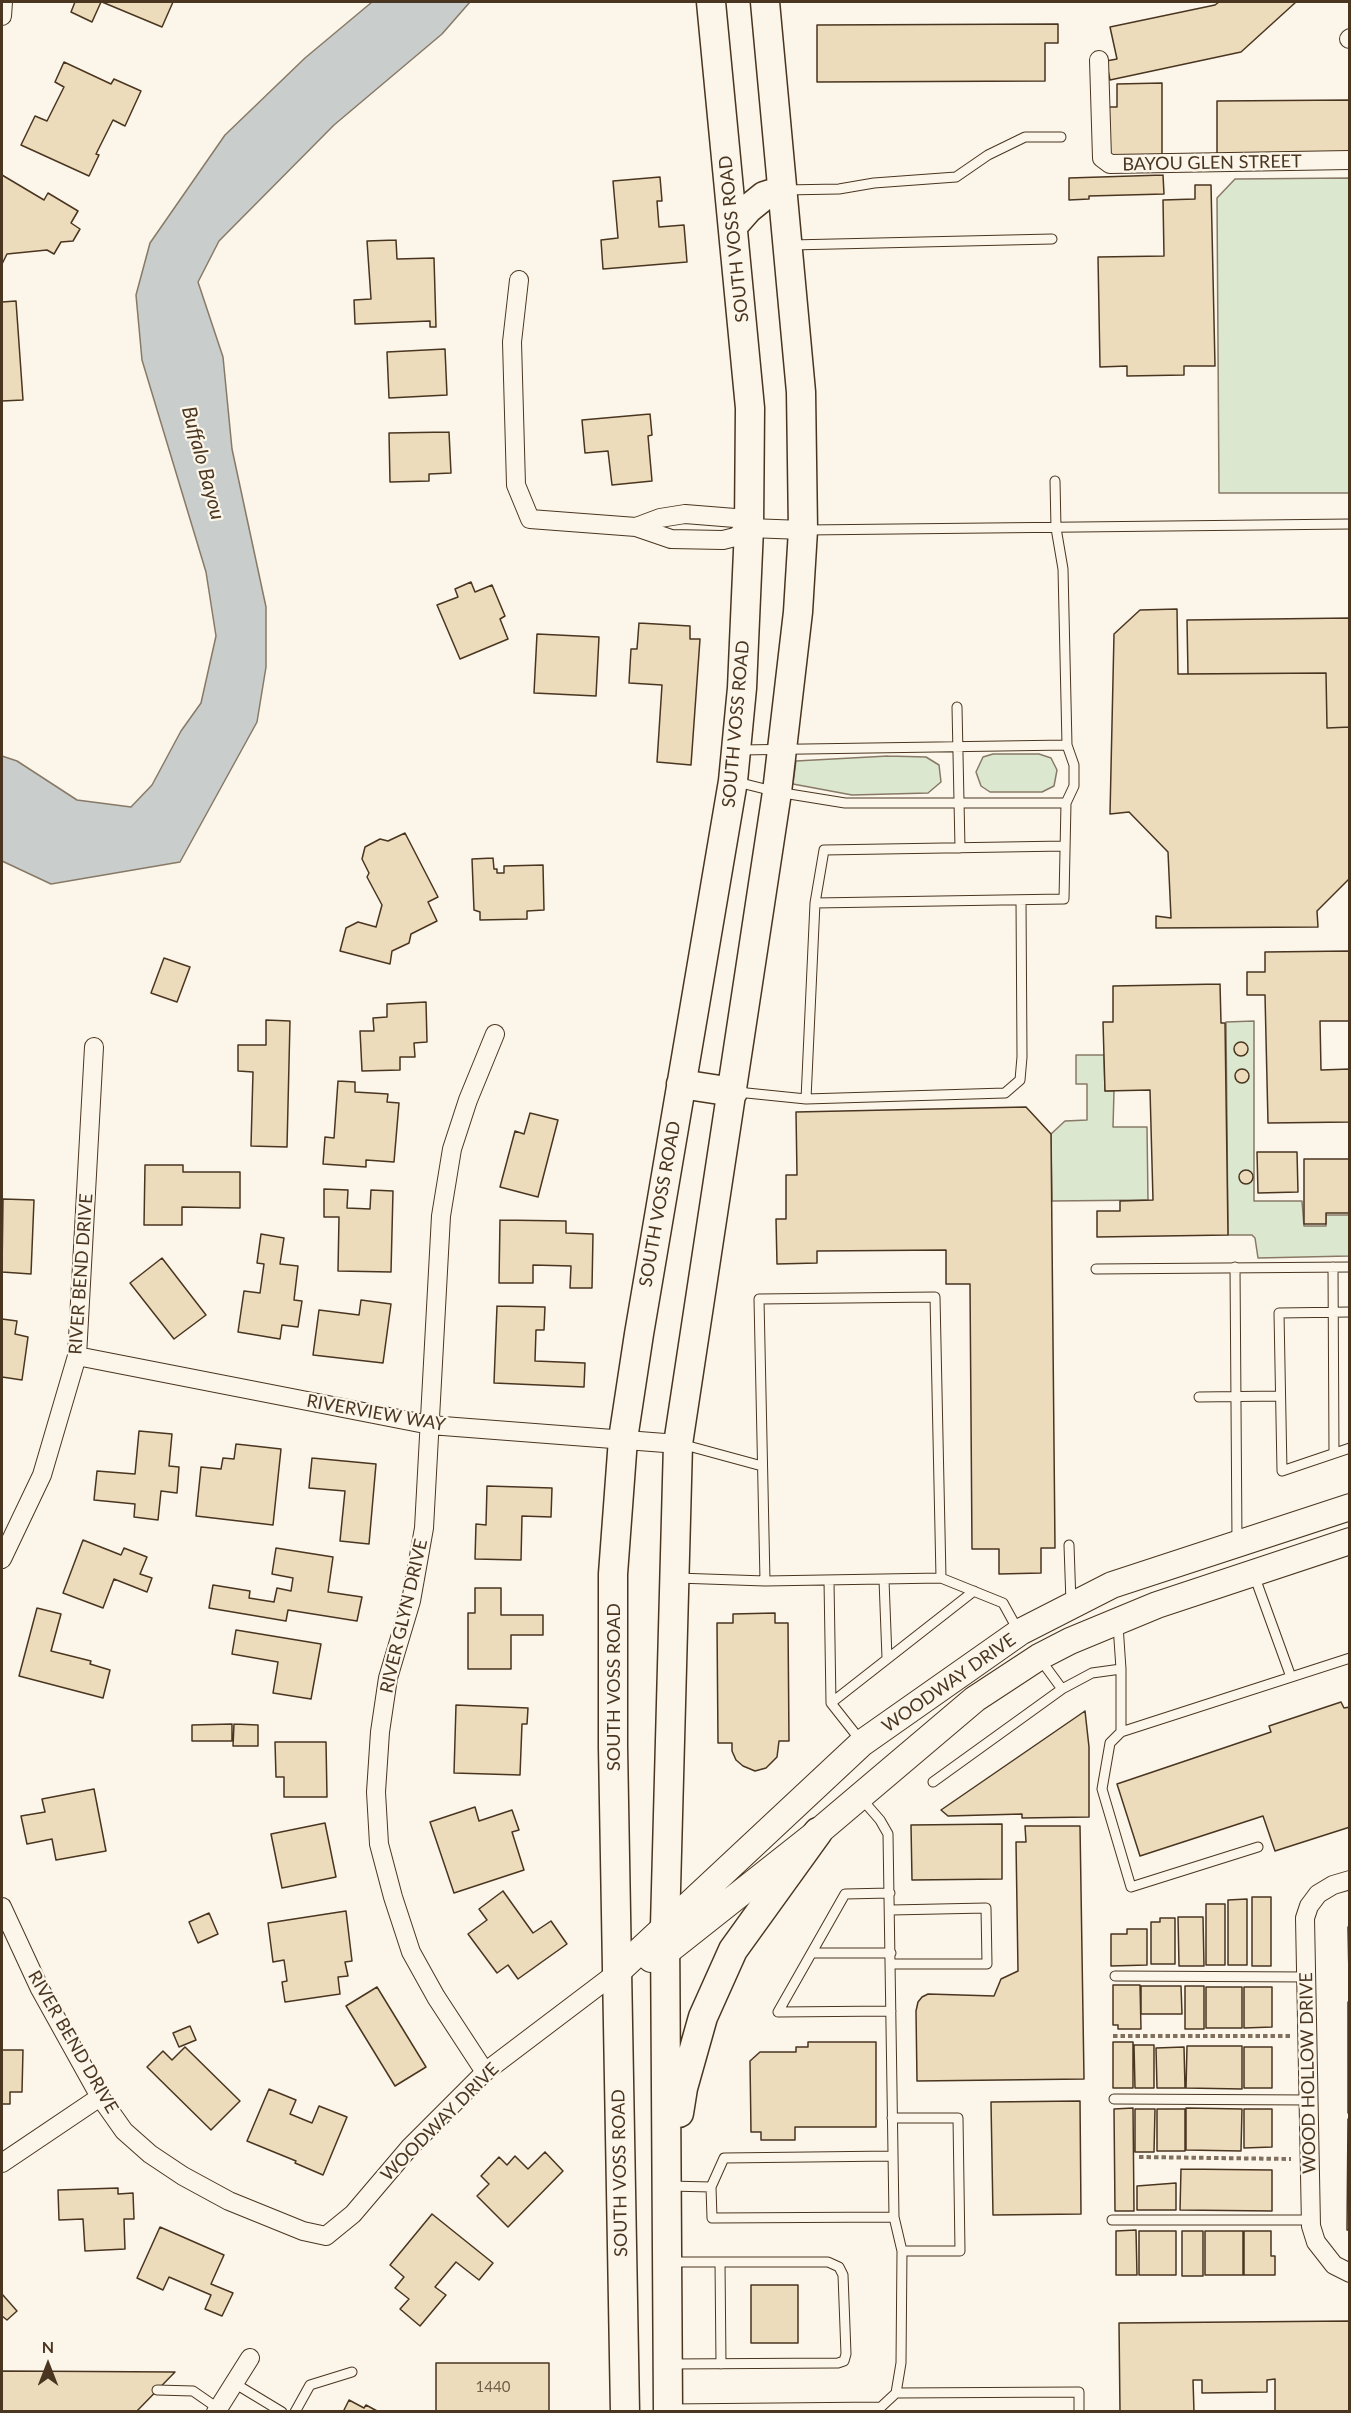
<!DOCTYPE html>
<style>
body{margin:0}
#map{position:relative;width:1351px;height:2413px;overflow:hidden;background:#fbf6e9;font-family:Lato,sans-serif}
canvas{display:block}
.frame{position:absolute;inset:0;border:3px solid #4a3520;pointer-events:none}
.north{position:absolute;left:18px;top:2335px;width:60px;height:60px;-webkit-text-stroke:4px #fbf6e9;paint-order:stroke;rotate:0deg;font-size:16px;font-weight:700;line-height:24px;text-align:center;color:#4a3520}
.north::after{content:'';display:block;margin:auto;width:21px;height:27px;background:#4a3520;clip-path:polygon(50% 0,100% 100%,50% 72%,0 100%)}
</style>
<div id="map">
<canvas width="1351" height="2413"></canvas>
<div class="frame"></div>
<div class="north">N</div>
</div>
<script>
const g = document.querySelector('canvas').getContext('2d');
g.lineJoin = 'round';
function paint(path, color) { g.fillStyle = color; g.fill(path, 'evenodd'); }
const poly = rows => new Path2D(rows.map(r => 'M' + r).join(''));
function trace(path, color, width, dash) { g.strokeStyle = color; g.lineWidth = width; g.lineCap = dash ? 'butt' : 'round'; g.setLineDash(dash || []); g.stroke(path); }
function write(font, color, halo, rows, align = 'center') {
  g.font = font + ' Lato,sans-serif'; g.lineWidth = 4.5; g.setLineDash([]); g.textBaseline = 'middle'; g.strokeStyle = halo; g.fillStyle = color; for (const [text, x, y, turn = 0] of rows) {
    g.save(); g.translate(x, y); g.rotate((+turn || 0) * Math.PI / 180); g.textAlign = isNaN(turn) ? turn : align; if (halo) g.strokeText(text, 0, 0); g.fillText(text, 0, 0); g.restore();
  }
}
const green = poly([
 [1349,178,1349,493,1219,493,1217,198,1235,179,1349,178],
 [993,754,1039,754,1051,758,1057,770,1054,786,1042,792,990,792,981,786,976,772,983,757,993,754],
 [888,756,926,757,939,765,941,782,928,793,852,795,793,784,796,761,888,756],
 [1254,1021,1254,1201,1302,1201,1304,1226,1326,1226,1326,1215,1349,1215,1349,1256,1258,1258,1255,1238,1252,1235,1228,1235,1226,1022,1254,1021],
 [1076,1055,1104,1055,1105,1091,1114,1091,1113,1127,1147,1127,1148,1200,1052,1201,1051,1134,1065,1121,1087,1120,1087,1084,1076,1084,1076,1055]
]);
const water = poly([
 [372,2,470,2,442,34,334,125,219,241,198,282,223,357,232,449,266,607,266,667,257,722,180,862,51,884,2,861,2,756,17,761,77,800,131,807,152,785,181,731,201,703,216,636,206,572,142,360,136,295,150,243,225,135,305,58,372,2]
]);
const building = poly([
 [75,2,101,2,92,22,71,12,75,2],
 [102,2,173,2,162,27,102,2],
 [1219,2,1296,2,1241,52,1110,80,1106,61,1117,59,1110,27,1215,5,1219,2],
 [1058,24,1058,43,1045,43,1045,81,817,82,817,25,1058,24],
 [64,62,111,84,114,79,141,91,125,126,113,120,96,154,99,155,89,176,21,145,35,116,47,121,64,87,55,82,64,62],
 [1162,83,1162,157,1110,157,1109,107,1117,107,1117,84,1162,83],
 [1350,100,1350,155,1217,156,1217,101,1350,100],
 [2,175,44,200,48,193,78,211,71,223,80,229,73,241,61,242,54,254,47,250,7,254,2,264,2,175],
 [1163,175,1164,194,1089,196,1089,199,1069,200,1069,178,1163,175],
 [660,177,662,201,657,201,659,227,684,225,687,262,603,269,601,240,618,238,613,181,660,177],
 [1195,185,1211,185,1215,366,1184,366,1184,375,1127,376,1127,366,1100,367,1098,257,1164,256,1163,200,1195,199,1195,185],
 [396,240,397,259,434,258,436,327,430,327,430,321,355,324,354,300,371,299,367,241,396,240],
 [16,301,23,400,2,401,2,302,16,301],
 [445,349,447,395,389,398,387,352,445,349],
 [650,414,652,435,648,436,652,481,612,485,608,451,585,453,582,420,650,414],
 [449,432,451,473,429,474,429,481,390,482,389,433,449,432],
 [471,582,475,592,492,585,505,616,500,619,508,639,460,659,437,605,458,597,455,589,471,582],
 [1177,609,1178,674,1326,673,1327,728,1350,727,1350,878,1317,911,1318,927,1156,928,1156,916,1171,918,1168,852,1129,812,1110,814,1114,634,1140,610,1177,609],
 [1350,618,1350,727,1327,728,1326,673,1188,674,1187,620,1350,618],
 [639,623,690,626,690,639,700,639,691,765,657,762,662,685,629,683,631,649,637,649,639,623],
 [537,634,599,637,596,696,534,693,537,634],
 [405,833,438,897,428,902,437,921,411,934,409,943,392,951,390,964,340,951,346,928,358,922,376,927,382,905,367,877,369,873,362,859,365,847,380,839,388,841,405,833],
 [493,858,494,869,497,869,497,873,504,873,504,866,543,865,544,910,527,911,527,919,480,920,480,912,474,910,472,859,493,858],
 [1350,951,1350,1021,1320,1021,1321,1070,1350,1069,1350,1122,1268,1123,1265,995,1247,995,1247,972,1265,972,1265,952,1350,951],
 [164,958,190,967,177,1002,151,993,164,958],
 [1220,984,1221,1023,1225,1023,1228,1235,1097,1237,1097,1211,1120,1211,1120,1201,1153,1200,1150,1090,1105,1091,1103,1022,1113,1022,1113,986,1220,984],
 [426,1002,427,1042,414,1043,415,1057,400,1057,400,1070,362,1071,360,1031,374,1031,373,1018,387,1017,387,1004,426,1002],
 [266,1020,290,1021,287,1147,251,1146,253,1072,238,1071,238,1045,266,1045,266,1020],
 '1234 1049a7 7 0 1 1 14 0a7 7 0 1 1-14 0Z',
 '1235 1076a7 7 0 1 1 14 0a7 7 0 1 1-14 0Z',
 [338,1081,355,1082,355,1092,388,1094,387,1102,399,1103,394,1162,366,1160,366,1167,323,1164,325,1137,334,1138,338,1081],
 [1026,1107,1051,1134,1055,1548,1041,1548,1041,1573,999,1574,999,1549,972,1549,970,1284,946,1284,946,1250,817,1251,817,1263,777,1264,776,1219,786,1219,786,1175,797,1175,796,1112,1026,1107],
 [530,1113,558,1120,538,1197,500,1187,515,1131,524,1134,530,1113],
 [1257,1152,1297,1152,1298,1192,1258,1193,1257,1152],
 [1304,1159,1350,1159,1350,1213,1326,1213,1326,1224,1304,1224,1304,1159],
 [145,1165,183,1165,183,1172,240,1172,240,1208,182,1207,182,1225,144,1225,145,1165],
 '1239 1177a7 7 0 1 1 14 0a7 7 0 1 1-14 0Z',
 [324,1189,348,1190,347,1208,370,1209,371,1190,393,1191,391,1272,338,1271,339,1217,324,1217,324,1189],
 [3,1199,34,1200,31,1274,2,1272,3,1199],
 [500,1220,566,1221,566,1233,593,1234,592,1288,570,1288,571,1266,533,1265,533,1283,499,1283,500,1220],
 [261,1234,284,1238,280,1264,298,1266,294,1300,302,1301,298,1327,282,1325,280,1339,238,1332,244,1291,260,1293,264,1264,257,1263,261,1234],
 [162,1258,206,1315,174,1339,130,1283,162,1258],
 [361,1300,391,1304,383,1363,313,1355,319,1310,359,1315,361,1300],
 [497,1306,545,1307,544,1330,536,1330,535,1361,585,1363,584,1387,494,1383,497,1306],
 [2,1319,17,1321,15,1334,28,1337,22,1380,2,1377,2,1319],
 [139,1431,172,1434,169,1466,179,1467,177,1493,161,1491,158,1520,134,1517,135,1504,94,1500,97,1471,135,1474,139,1431],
 [236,1444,281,1449,273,1525,196,1516,201,1467,221,1469,223,1458,234,1459,236,1444],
 [312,1458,376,1464,369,1544,340,1541,345,1491,309,1488,312,1458],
 [487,1486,552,1488,551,1517,522,1516,521,1560,475,1559,476,1524,486,1525,487,1486],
 [83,1540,121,1555,124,1548,147,1557,140,1574,152,1578,147,1592,114,1579,103,1608,63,1593,83,1540],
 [276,1548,333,1557,328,1592,362,1597,357,1621,288,1610,286,1621,209,1608,213,1585,250,1591,249,1598,274,1602,277,1588,291,1591,293,1578,272,1574,276,1548],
 [475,1588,501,1588,501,1615,543,1615,543,1635,511,1635,511,1669,468,1669,468,1613,475,1613,475,1588],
 [37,1608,61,1614,51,1651,91,1661,90,1664,110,1670,103,1698,19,1676,37,1608],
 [775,1613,775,1623,788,1623,789,1741,779,1741,777,1757,766,1768,755,1771,743,1766,736,1760,732,1751,732,1743,718,1743,717,1623,733,1623,733,1614,775,1613],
 [236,1630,321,1644,311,1699,273,1693,278,1662,232,1654,236,1630],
 [1341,1702,1344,1708,1350,1707,1350,1827,1275,1851,1263,1816,1140,1856,1117,1784,1271,1732,1269,1726,1341,1702],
 [456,1705,528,1708,527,1724,522,1724,520,1775,454,1773,456,1705],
 [1085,1711,1089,1747,1089,1817,1022,1818,1022,1814,948,1816,941,1810,1085,1711],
 [232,1724,232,1741,192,1741,192,1725,232,1724],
 [234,1724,258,1725,258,1746,233,1746,234,1724],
 [275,1742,326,1742,327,1797,284,1797,284,1777,276,1777,275,1742],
 [94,1789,106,1851,56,1860,52,1839,27,1844,21,1816,45,1812,42,1799,94,1789],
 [475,1807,479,1821,512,1810,519,1830,512,1832,524,1870,454,1893,430,1822,475,1807],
 [325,1823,336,1877,282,1888,271,1834,325,1823],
 [1002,1824,1002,1879,912,1880,911,1825,1002,1824],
 [1025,1826,1080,1826,1084,2079,917,2081,916,2011,918,2002,922,1997,928,1994,994,1996,1001,1979,1018,1971,1016,1842,1026,1842,1025,1826],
 [503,1891,533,1933,551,1921,567,1944,518,1979,508,1965,497,1973,468,1934,487,1920,479,1909,503,1891],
 [1252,1897,1271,1897,1271,1966,1252,1966,1252,1897],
 [1247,1899,1247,1965,1228,1965,1228,1900,1247,1899],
 [1206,1904,1225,1904,1225,1965,1206,1965,1206,1904],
 [346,1911,352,1961,345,1962,348,1976,338,1977,340,1994,285,2002,282,1982,287,1981,284,1960,273,1962,268,1923,346,1911],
 [209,1913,218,1934,198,1943,189,1922,209,1913],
 [1178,1917,1203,1917,1204,1966,1179,1966,1178,1917],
 [1160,1918,1175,1918,1175,1964,1151,1964,1151,1922,1160,1922,1160,1918],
 [1348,1927,1350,1927,1350,1978,1349,1978,1348,1927],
 [1127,1929,1147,1929,1147,1965,1111,1966,1111,1934,1127,1934,1127,1929],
 [1113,1985,1140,1985,1141,2029,1118,2029,1118,2025,1113,2025,1113,1985],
 [1141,1986,1181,1986,1182,2014,1141,2014,1141,1986],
 [1185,1986,1204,1986,1204,2029,1185,2029,1185,1986],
 [377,1987,426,2067,395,2086,346,2006,377,1987],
 [1206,1987,1242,1987,1242,2028,1206,2028,1206,1987],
 [1244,1987,1272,1987,1272,2027,1244,2028,1244,1987],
 [1348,2002,1350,2002,1350,2113,1348,2113,1348,2002],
 [190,2026,196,2040,179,2047,173,2033,190,2026],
 [808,2042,876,2042,876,2127,795,2127,795,2140,761,2140,761,2132,751,2132,750,2061,760,2052,796,2052,796,2047,808,2047,808,2042],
 [1113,2042,1133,2042,1133,2088,1113,2088,1113,2042],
 [1134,2045,1154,2045,1154,2088,1135,2088,1134,2045],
 [1187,2046,1242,2046,1242,2089,1186,2088,1187,2046],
 [185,2047,240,2101,211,2130,147,2067,163,2051,172,2060,185,2047],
 [1184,2047,1185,2088,1157,2088,1156,2048,1184,2047],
 [1244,2047,1272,2047,1272,2088,1244,2088,1244,2047],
 [2,2050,23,2050,22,2092,10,2092,10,2104,2,2104,2,2050],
 [269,2089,296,2100,290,2114,312,2123,319,2106,347,2117,323,2175,295,2163,296,2161,247,2141,269,2089],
 [1080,2101,1081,2214,993,2215,991,2102,1080,2101],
 [1133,2108,1134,2211,1115,2211,1114,2109,1133,2108],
 [1186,2108,1242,2109,1241,2151,1186,2150,1186,2108],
 [1135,2109,1155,2109,1154,2152,1135,2152,1135,2109],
 [1157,2109,1185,2109,1185,2151,1157,2151,1157,2109],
 [1244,2109,1272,2109,1272,2147,1244,2148,1244,2109],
 [1348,2119,1350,2119,1350,2230,1347,2230,1348,2119],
 [545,2152,563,2171,508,2227,477,2196,489,2184,481,2176,499,2157,507,2165,515,2156,528,2169,545,2152],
 [1181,2169,1272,2170,1272,2211,1180,2210,1181,2169],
 [1176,2183,1176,2210,1137,2210,1137,2186,1176,2183],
 [118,2188,118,2194,133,2193,134,2219,124,2219,125,2249,85,2251,83,2219,59,2220,58,2190,118,2188],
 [432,2214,493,2263,479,2280,456,2262,435,2287,446,2295,420,2326,400,2309,409,2299,395,2288,404,2277,390,2265,432,2214],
 [160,2227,224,2255,211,2284,233,2293,222,2316,205,2309,211,2295,169,2277,163,2290,137,2278,160,2227],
 [1136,2230,1137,2275,1116,2275,1116,2231,1136,2230],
 [1139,2231,1176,2231,1176,2275,1139,2275,1139,2231],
 [1182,2231,1203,2231,1203,2276,1182,2276,1182,2231],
 [1205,2231,1243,2231,1243,2275,1205,2275,1205,2231],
 [1244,2231,1271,2231,1271,2256,1275,2256,1275,2275,1244,2275,1244,2231],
 [751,2285,798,2285,798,2343,751,2343,751,2285],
 [2,2294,17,2311,7,2320,2,2316,2,2294],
 [1350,2321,1350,2412,1275,2412,1275,2379,1267,2380,1267,2392,1202,2393,1202,2380,1193,2380,1194,2412,1120,2412,1119,2323,1350,2321],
 [436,2363,549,2363,549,2412,436,2412,436,2363],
 [2,2371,175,2372,136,2412,2,2412,2,2371],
 [349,2400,364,2408,366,2405,379,2412,343,2412,349,2400]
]);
const path = poly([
 [1113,2036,1290,2036],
 [1139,2157,1291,2159]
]);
const service = poly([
 [784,190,839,189,874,183,956,177,988,155,1025,137,1061,137],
 [791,245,1052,239],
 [806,530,1350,524],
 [957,707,960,848],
 [740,750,1067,745],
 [737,782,777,792,845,803,1066,803],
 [815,903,1064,899,1066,803,1074,786,1074,765,1067,745,1063,569,1056,528,1055,481],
 [737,1092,806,1099,1005,1093,1020,1080,1022,1057,1021,900],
 [806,1099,815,903,824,850,1065,846],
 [1235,1267,1237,1542],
 [1333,1267,1334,1453],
 [1096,1269,1350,1267],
 [1350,1312,1279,1313,1282,1471,1350,1448],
 [1199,1397,1280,1396],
 [681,1444,762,1466],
 [1069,1545,1071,1603],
 [1254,1575,1291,1677],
 [677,1578,765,1581,941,1578,1003,1603,1019,1632],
 [884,1580,887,1658],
 [765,1581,759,1299,935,1297,941,1578],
 [829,1581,831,1703,861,1741],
 [1118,1625,1121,1669,1121,1732,1110,1743,1102,1789,1131,1887,1258,1847],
 [1040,1659,1062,1689],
 [831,1703,974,1591],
 [1121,1732,1350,1658],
 [933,1782,1062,1689,1092,1673,1121,1669],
 [890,1893,845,1894,778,2012,891,2011],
 [891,1910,986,1908,987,1964,891,1964],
 [813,1953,891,1953],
 [1115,1976,1307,1977],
 [1114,2099,1309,2100],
 [892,2118,958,2118,960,2251,902,2251],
 [893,2156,724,2158,711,2187,712,2218,894,2217],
 [669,2186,711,2187],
 [1112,2220,1311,2220],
 [669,2262,828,2262,839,2267,843,2275,846,2354,844,2361,838,2363,671,2364],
 [720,2262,721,2364],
 [234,2383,282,2412],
 [157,2390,193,2391,219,2409],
 [896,2393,1079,2392,1079,2412],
 [670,2409,881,2407,896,2393,901,2363,902,2251,894,2217,888,1834,880,1820,860,1797],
 [295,2412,310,2385,352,2372]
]);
const minor = poly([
 [2,16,3,2],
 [1349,39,1350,38],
 [1099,60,1102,158,1110,164,1350,160],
 [519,280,512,342,516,485,530,519,636,527,671,539,723,540,735,537,749,528,803,530],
 [636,527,660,518,685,514,735,518,749,528],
 [77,1356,430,1425,678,1444],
 [2,1559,42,1475,77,1356,94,1047],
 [1350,1880,1333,1885,1318,1894,1309,1906,1305,1918,1311,2226,1316,2242,1334,2265,1350,2273],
 [2,1907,40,1989,100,2097,124,2131,150,2154,183,2176,229,2201,303,2231,326,2236,353,2214,410,2147,485,2072,617,1972],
 [485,2072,436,1997,411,1952,393,1897,379,1844,376,1792,380,1732,388,1678,411,1601,424,1528,441,1216,452,1149,468,1100,495,1034],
 [2,2163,100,2097],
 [216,2412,250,2358]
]);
const secondary = poly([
 [651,1959,665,1953,818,1832,975,1699,1039,1657,1070,1641,1157,1605,1350,1541],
 [617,1972,862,1743,1020,1632,1112,1585,1350,1507]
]);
const primary = poly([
 [733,226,748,209,764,196,783,190],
 [681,1084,733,1092],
 [679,2113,683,2088,703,2017,733,1950,818,1832],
 [625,2412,613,1747,613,1574,623,1439,639,1334,733,781,742,688,749,528,750,408,711,2],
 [668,2412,665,1926,678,1444,777,792,798,612,803,530,801,392,765,2]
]);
const numberNames = [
 ["1440",493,2387]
];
const streetNames = [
 ["BAYOU GLEN STREET",1212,163,-1],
 ["SOUTH VOSS ROAD",734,239,-96],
 ["SOUTH VOSS ROAD",736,724,-85],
 ["SOUTH VOSS ROAD",660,1204,-80],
 ["RIVER BEND DRIVE",81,1274,-86],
 ["RIVERVIEW WAY",376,1413,10],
 ["RIVER GLYN DRIVE",404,1616,-77],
 ["WOODWAY DRIVE",949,1683,-35],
 ["SOUTH VOSS ROAD",614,1687,-90],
 ["RIVER BEND DRIVE",73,2042,60],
 ["WOOD HOLLOW DRIVE",1308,2073,-91],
 ["WOODWAY DRIVE",440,2122,-45],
 ["SOUTH VOSS ROAD",620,2173,-91]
];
const waterNames = [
 ["Buffalo Bayou",203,463,75]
];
paint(green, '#dce7d0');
trace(green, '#887966', 1.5);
paint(water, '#c9cecd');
trace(water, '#887966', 1.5);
paint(building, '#ecdcbc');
trace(building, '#4a3520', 1.5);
trace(service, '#4a3520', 11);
trace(minor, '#4a3520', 20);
trace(secondary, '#4a3520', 28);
trace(primary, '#4a3520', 31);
trace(path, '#7f6f5c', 4, [4.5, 3]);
trace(service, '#fbf6e9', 9);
trace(minor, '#fbf6e9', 18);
trace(secondary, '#fbf6e9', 26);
trace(primary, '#fbf6e9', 28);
write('15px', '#725f47', null, numberNames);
write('18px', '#4a3520', '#fbf6e9', streetNames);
write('italic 20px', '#4a3520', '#fbf6e9', waterNames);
</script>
